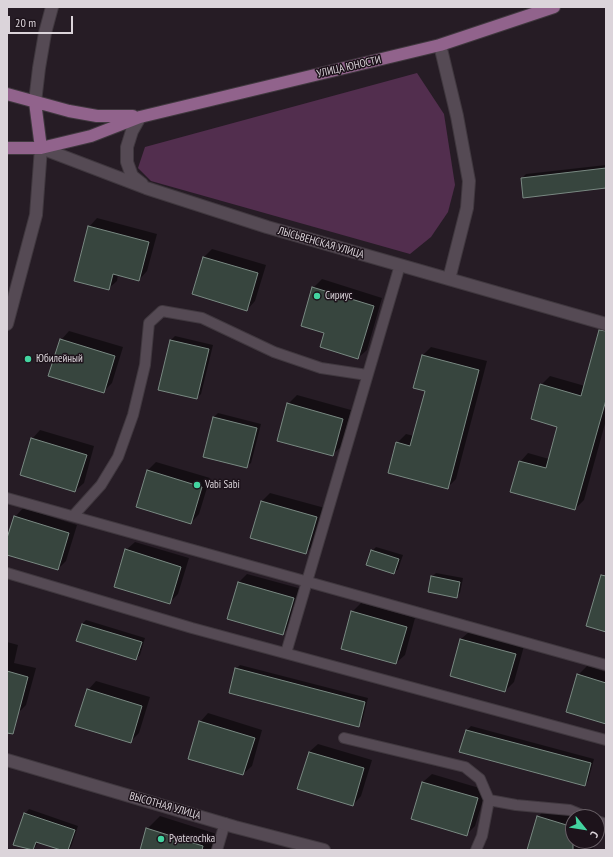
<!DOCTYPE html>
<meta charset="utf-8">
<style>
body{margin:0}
#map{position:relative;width:613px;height:857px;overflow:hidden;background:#261c25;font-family:"PT Sans Narrow",sans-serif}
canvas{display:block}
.frame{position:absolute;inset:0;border:8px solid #dbd4da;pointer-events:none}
.north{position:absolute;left:565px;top:809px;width:40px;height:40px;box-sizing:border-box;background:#1d131b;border:1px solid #696067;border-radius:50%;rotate:120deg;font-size:11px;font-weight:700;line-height:16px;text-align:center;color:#dbd4da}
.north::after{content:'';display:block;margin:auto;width:14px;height:18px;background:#43d4a0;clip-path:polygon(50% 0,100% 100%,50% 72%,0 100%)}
.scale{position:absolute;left:8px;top:16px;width:65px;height:18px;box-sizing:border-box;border:2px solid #dbd4da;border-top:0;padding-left:5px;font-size:12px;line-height:14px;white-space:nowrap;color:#dbd4da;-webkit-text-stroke:3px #1d131b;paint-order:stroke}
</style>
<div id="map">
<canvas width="613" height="857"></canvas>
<div class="frame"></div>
<div class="north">С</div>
<div class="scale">20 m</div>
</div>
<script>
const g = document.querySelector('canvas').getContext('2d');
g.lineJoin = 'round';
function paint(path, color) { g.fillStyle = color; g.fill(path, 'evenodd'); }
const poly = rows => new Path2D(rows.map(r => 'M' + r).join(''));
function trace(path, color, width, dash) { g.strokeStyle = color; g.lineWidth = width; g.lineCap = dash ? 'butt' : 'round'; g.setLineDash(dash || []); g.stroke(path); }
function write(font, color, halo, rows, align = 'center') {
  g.font = font + ' "PT Sans Narrow",sans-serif'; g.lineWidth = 3; g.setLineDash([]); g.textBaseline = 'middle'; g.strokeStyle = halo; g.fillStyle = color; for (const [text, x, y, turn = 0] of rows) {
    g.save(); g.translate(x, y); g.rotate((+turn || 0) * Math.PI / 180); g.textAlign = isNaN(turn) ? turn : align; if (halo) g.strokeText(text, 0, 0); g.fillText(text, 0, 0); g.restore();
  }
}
const green = poly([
 [417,73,444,114,455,185,448,212,431,237,410,254,151,181,138,168,145,147]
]);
const shadow = poly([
 [606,165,606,187,522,178,526,174],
 [97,218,157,234,147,271,139,280,118,274,117,281,108,289,89,227],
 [212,249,266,265,255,301,247,310,204,257],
 [322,279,382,298,367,350,358,358,325,332,313,288],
 [69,331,123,347,112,383,103,392,61,340],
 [175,336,213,345,201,394,197,398,160,389,171,340],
 [431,347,487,361,456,479,447,488,397,443,406,434,414,436,426,390,423,355],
 [606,347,606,420,584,500,575,509,520,462,528,453,549,459,559,426,541,385,550,376,585,386],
 [297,395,351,410,341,447,332,455,288,404],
 [218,413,261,424,251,463,246,467,204,457,214,417],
 [40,430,94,446,84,483,75,491,32,439],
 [156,462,210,478,199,514,191,523,148,470],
 [270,493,325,508,314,544,306,553,262,501],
 [23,508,77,525,66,561,58,569,7,554,7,541,15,517],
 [135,542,189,558,178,594,169,603,126,550],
 [376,547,403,555,398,569,394,573,372,551],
 [436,573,463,578,460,593,456,597,432,577],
 [247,574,302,589,291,625,283,634,239,582],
 [361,603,415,618,405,655,396,663,352,612],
 [86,620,145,638,140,655,136,659,82,624],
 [470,631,524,646,514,682,505,691,451,676,461,639],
 [7,642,18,645,14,663,36,668,26,705,17,714,7,711],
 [240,665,368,698,362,722,358,726,236,669],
 [587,666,606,672,606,723,578,675],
 [96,681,150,697,139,733,130,742,88,690],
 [208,713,262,730,252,766,243,774,200,722],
 [471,726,594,759,588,781,584,785,461,751,467,730],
 [318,744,372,760,361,796,353,805,309,752],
 [432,774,486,790,475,826,466,835,412,818,423,782],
 [546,808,577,817,573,817,573,841,595,841,593,850,528,850,538,817],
 [29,809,78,826,71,847,68,850,64,850,38,841,36,846,32,850,15,844,25,814],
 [160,816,223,836,220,850,141,850,147,829],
 [597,823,600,824,597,835]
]);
const building = poly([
 [606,168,606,188,523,198,521,178,606,168],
 [88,226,149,242,139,281,113,274,109,290,74,281,88,226],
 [203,257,258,273,247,311,192,294,203,257],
 [312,287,374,306,358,359,320,347,324,333,301,326,312,287],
 [599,330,606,331,606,400,575,510,510,492,519,461,546,468,557,427,531,419,540,384,581,396,599,330],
 [60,339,115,356,104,393,48,376,60,339],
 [170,340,209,349,197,399,158,390,170,340],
 [422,355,479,370,448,489,388,473,396,442,410,446,425,391,413,388,422,355],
 [287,403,343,419,333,456,277,441,287,403],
 [213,417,257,428,247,468,203,457,213,417],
 [31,438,87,455,75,492,20,475,31,438],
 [147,470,202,487,191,524,136,507,147,470],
 [261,501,317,517,306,554,250,538,261,501],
 [14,516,69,533,58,570,7,555,7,538,14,516],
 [125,549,181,567,170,604,114,587,125,549],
 [371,550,399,559,394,574,366,565,371,550],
 [601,575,606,576,606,632,586,626,601,575],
 [431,576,460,582,457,598,428,592,431,576],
 [238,582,294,598,283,635,227,619,238,582],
 [351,611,407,627,396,664,341,649,351,611],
 [82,624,142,642,136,660,76,641,82,624],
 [460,639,516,654,505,692,450,676,460,639],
 [235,668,365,702,359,727,229,693,235,668],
 [7,671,28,677,13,734,7,733,7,671],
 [577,674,606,683,606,724,566,712,577,674],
 [87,689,142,706,131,743,75,726,87,689],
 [199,721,255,738,243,775,188,759,199,721],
 [466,730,591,763,585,786,459,752,466,730],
 [309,752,364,768,353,806,297,789,309,752],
 [422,782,478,798,467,836,411,819,422,782],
 [24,813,75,830,68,850,61,850,36,842,33,850,13,845,24,813],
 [537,816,573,827,573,850,527,850,537,816],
 [146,828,203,846,202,850,140,850,146,828]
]);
const service = poly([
 [7,498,606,665],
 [73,516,101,485,118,457,133,415,145,365,149,323,162,311,202,318,274,352,321,368,367,375],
 [7,573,192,628,606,740],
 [286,653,400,265],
 [344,738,465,767,480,779,489,800,482,836,476,850],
 [489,800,516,805,570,810,587,817],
 [597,821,606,824],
 [217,850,225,823]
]);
const minor = poly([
 [440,45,457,116,469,181,467,208,449,279],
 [35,102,39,68,45,33,52,7],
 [140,117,132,131,127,147,127,162,132,176,142,184],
 [41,148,146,188,267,227,606,324],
 [7,760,235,827,324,850]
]);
const tertiary = poly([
 [7,324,36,215,41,148]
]);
const primary = poly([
 [7,94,69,111,97,116,133,116],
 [35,102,41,148],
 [7,148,41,148,91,136,140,117,440,45,554,7]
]);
const markers = [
 [317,296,4,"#43d4a0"],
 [28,359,4,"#43d4a0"],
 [197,485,4,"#43d4a0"],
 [161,839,4,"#43d4a0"]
];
const streetNames = [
 ["УЛИЦА ЮНОСТИ",349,67,-13],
 ["ЛЫСЬВЕНСКАЯ УЛИЦА",321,243,16],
 ["ВЫСОТНАЯ УЛИЦА",165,806,16]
];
const poiNames = [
 ["Сириус",325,296],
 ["Юбилейный",36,359],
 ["Vabi Sabi",205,485],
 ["Pyaterochka",169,839]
];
paint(green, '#522e4e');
paint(shadow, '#0007');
paint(building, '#37453e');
trace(building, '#798982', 1);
trace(service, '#40383f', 12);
trace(minor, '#40383f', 14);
trace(tertiary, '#40383f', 14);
trace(primary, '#40383f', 14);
trace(service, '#554a54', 10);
trace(minor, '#554a54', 12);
trace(tertiary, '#554a54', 12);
trace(primary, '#91638c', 12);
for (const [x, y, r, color] of markers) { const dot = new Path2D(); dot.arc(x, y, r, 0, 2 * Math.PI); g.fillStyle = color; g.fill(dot); trace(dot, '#1d131b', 1.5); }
write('11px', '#dbd4da', '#1d131b', streetNames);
write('11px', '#dbd4da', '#1d131b', poiNames, 'left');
</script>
